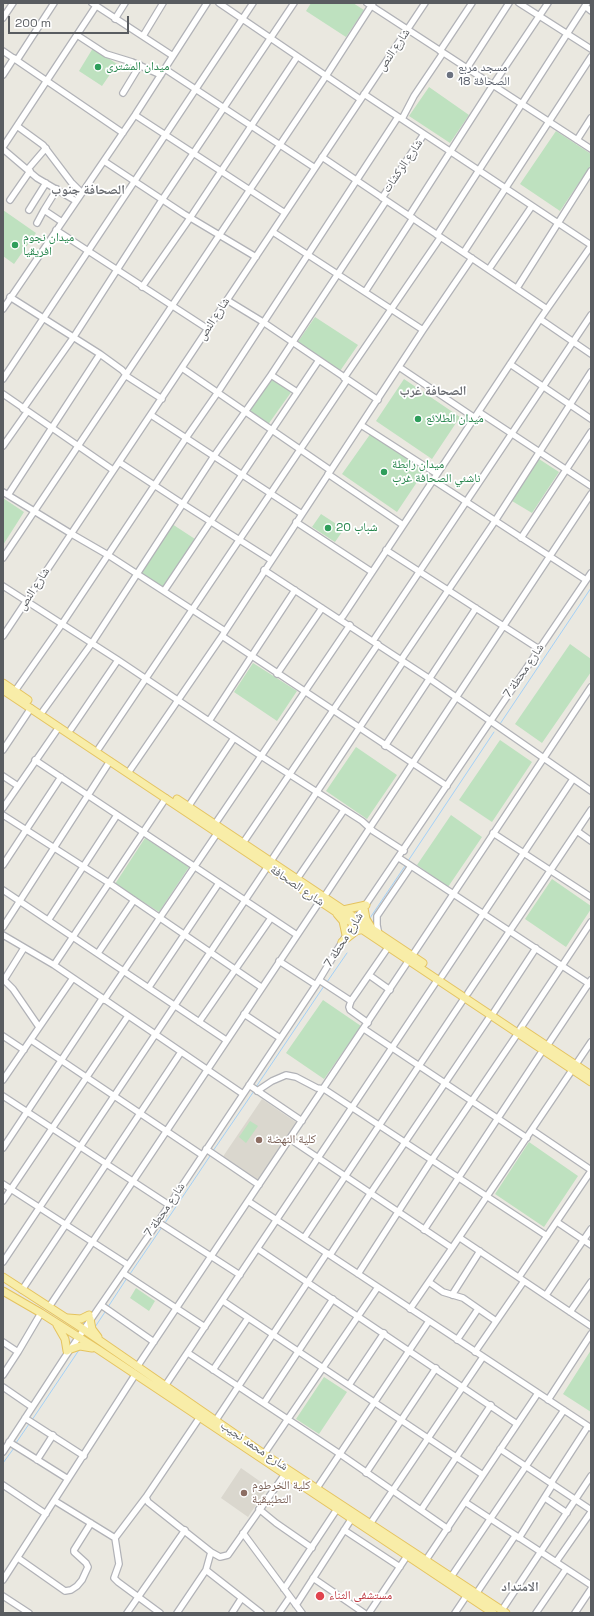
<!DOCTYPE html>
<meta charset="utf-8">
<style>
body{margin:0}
#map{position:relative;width:594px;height:1616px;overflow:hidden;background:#eae8e0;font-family:"Space Grotesk",sans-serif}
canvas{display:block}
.frame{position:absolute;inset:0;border:4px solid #595c60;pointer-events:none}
.scale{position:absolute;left:8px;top:16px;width:121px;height:18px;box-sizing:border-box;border:2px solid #595c60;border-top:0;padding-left:5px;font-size:12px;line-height:14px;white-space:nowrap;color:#595c60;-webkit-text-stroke:3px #fff;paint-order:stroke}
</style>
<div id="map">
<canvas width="594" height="1616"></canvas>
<div class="frame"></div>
<div class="scale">200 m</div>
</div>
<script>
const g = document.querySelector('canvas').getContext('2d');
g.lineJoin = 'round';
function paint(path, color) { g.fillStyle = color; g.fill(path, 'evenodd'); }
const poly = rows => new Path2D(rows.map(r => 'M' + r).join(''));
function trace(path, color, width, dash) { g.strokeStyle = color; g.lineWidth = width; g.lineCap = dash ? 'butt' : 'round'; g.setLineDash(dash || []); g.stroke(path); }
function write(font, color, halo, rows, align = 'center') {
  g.font = font + ' "Space Grotesk","Noto Naskh Arabic",sans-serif'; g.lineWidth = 3.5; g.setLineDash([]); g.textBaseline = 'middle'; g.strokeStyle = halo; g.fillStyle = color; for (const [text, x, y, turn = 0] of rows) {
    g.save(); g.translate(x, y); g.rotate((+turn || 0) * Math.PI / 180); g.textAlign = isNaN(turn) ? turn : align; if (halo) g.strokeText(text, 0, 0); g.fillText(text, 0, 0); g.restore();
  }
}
const education = poly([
 [262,1099,297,1123,257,1182,222,1158],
 [241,1468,268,1487,248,1517,221,1498]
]);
const green = poly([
 [311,3,353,3,364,10,346,37,306,11],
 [93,48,117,64,102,86,79,71],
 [429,87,469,115,450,143,409,116],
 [556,131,591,154,591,165,560,211,520,184],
 [3,210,36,233,14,264,3,256],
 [315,317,358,345,340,371,297,343],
 [269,375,292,391,267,426,245,411],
 [404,379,460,417,432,459,376,421],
 [371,433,425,470,397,512,342,474],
 [539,459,559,472,532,513,512,501],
 [3,498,24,512,3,545],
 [321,514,344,529,335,542,312,527],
 [172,524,195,539,162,588,139,573],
 [570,644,591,659,591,672,542,743,515,724],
 [253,663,297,691,277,721,234,692],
 [500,740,532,762,492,822,459,800],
 [356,747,397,775,367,819,326,791],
 [451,815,482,837,448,887,417,865],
 [145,838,189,867,159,912,115,884],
 [552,879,591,906,591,909,566,947,525,919],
 [323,1000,361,1026,324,1079,286,1053],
 [250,1121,258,1126,246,1143,239,1137],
 [529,1142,578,1176,544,1227,495,1194],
 [136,1288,155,1301,149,1311,130,1298],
 [591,1350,591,1412,563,1394],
 [324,1377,347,1392,319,1434,296,1419]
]);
const stream = poly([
 [500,724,591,588],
 [408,861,494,732],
 [370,918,405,866],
 [327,982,347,953],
 [256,1087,324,986],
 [213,1151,254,1091],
 [165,1223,210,1156],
 [130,1274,162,1227],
 [108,1307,127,1278],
 [95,1327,105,1312],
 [32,1420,79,1350],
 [16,1443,29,1424],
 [3,1463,14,1448]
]);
const minor = poly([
 [92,3,173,56],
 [219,3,360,99],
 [367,3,591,149],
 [519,3,591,49],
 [585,6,591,11],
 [3,18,13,3],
 [115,19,125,3],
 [77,35,106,54,132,62,161,75],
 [143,36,163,3],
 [3,51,123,133],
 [440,51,472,3],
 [17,60,54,3],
 [467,68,509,3],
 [165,69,315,168],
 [3,75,14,58],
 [123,93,140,65],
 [364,94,591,245],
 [135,115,285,213],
 [402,119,414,96,443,53],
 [17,126,43,145,71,182,82,193],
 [577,140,591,118],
 [3,147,96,6],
 [3,149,37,178,76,201],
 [322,157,547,309],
 [104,161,184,214,256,257],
 [28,169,46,148],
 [382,198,424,134],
 [10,200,30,171],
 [29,210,46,183],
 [44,210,62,222],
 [409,216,493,85,548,3],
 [37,223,44,210,57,189],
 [56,230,208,329],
 [273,232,423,330],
 [437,235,587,3],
 [464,252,591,57],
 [489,269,532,206],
 [142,287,190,218,297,57],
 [517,288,591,171],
 [365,292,413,218],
 [10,297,100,354,122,370,128,377,162,399],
 [227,300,263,322,378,400],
 [3,309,135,115,207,3],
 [540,319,591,354],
 [510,364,591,419],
 [399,367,475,418],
 [182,368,330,470],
 [271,375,297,392],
 [344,378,440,238],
 [3,379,253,3],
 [3,394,113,470],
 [23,409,73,338,162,200,294,3],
 [479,412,591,486],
 [151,415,302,514],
 [361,425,437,474],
 [3,446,27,412],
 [119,462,183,504,271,560],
 [328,474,403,525],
 [433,480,586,580],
 [3,492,70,533,108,555,225,631],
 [8,495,100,354],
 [296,522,372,572],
 [521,538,591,432],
 [386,550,539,649],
 [3,558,326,76,373,3],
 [264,570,430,679,591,791],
 [3,586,118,660,261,756,362,821,373,831,404,851],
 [164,591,319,360],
 [340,619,343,616,540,319,591,246],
 [3,636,425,3],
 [222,636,447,786],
 [373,641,591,315],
 [401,660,495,521,591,372],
 [277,674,322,608],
 [15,691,62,624,186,438,218,392,398,117],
 [43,711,92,643,214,456,271,375,386,201],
 [209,721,295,590],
 [71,729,118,660],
 [385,746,476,608],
 [99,748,347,380],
 [3,750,31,708],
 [35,760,297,935],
 [128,773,222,636,423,330,472,258],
 [3,776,18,786],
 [188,807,234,738],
 [3,808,59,727],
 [3,815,109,883,261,987],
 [215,824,350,625],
 [577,831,591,841],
 [493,833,591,897],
 [243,843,378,644],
 [399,858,591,985],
 [271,861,403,662],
 [3,865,61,777],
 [297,879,344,810],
 [3,890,226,1040],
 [324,897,591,494],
 [49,919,117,815],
 [3,927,110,761],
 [3,935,54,965,243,1094],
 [379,935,377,925,377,916,411,866],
 [98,953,134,900],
 [412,956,591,687],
 [279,961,316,985],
 [54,965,166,798],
 [369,975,390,990],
 [442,976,573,779],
 [3,979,13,989,39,1027],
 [4,980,24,948],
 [319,980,351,1001,349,1007,350,1010,368,1023],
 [149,987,219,883],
 [468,993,591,810],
 [104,1000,218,832],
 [351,1001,389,946],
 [494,1012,536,948],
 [244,1014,280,1038],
 [199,1022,271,918],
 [364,1029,527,1138],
 [520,1029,591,922],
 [3,1036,24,1050],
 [31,1040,202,1155],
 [547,1046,591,980],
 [3,1080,73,978],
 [249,1085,302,1121],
 [257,1091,272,1081,286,1075,296,1077,317,1088,324,1089,547,1236],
 [3,1096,169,1205],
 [532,1130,591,1170],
 [290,1139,452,1248],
 [3,1148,102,999],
 [206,1149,259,1185],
 [3,1184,128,1265],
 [3,1201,128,1016],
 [248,1201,591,1428],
 [158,1222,240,1275],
 [557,1222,591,1245],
 [424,1230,543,1050],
 [304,1238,465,997],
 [460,1238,591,1326],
 [258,1249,517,1424],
 [330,1255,370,1194,491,1015],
 [3,1262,268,866],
 [123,1273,205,1327],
 [358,1274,431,1161,518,1033],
 [519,1277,591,1171],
 [429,1282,443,1292,463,1298,496,1321],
 [22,1290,181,1052],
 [452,1295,480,1251],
 [546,1295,591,1229],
 [223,1301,483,1475],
 [101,1305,154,1342],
 [49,1307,320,901],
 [410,1309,452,1248,591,1042],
 [570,1312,591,1282],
 [457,1340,478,1309],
 [3,1342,18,1352],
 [475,1352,524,1281],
 [188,1353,340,1454,448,1529],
 [137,1367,409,960],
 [213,1370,248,1318],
 [3,1375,18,1352,41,1313],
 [349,1385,384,1333],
 [165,1386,438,979],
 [3,1387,32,1407],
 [548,1400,591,1334],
 [264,1403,333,1299],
 [202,1414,146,1497,148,1502,211,1552,220,1557,228,1555,285,1474],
 [25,1418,84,1456],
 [216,1420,327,1253],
 [500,1449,591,1510],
 [3,1452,65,1357,158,1222,316,985,356,919,591,573],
 [264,1454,378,1287],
 [37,1460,53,1435],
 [366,1473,436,1368],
 [68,1479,135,1375],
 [551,1483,588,1426],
 [3,1485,46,1514],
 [317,1488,429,1321],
 [146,1497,115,1538,119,1564,114,1578,118,1582,160,1613],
 [545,1498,567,1513],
 [55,1501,115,1538],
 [465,1502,591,1585],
 [259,1509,276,1523,312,1548],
 [421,1510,491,1405],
 [370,1524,483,1357],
 [344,1530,400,1567],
 [243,1533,302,1613],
 [519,1538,553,1484],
 [18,1558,65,1591,71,1590,77,1586,82,1580,88,1567,86,1563,74,1552,74,1550,91,1523],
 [556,1562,591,1512],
 [424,1563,538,1393],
 [206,1570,261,1613],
 [451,1577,564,1410],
 [313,1578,364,1613],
 [3,1580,68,1479,9,1442],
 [284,1589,337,1509],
 [476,1594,515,1536],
 [3,1596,29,1613],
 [296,1605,352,1518],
 [502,1610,591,1476],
 [127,1613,185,1530],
 [177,1613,206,1570,211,1552],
 [232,1613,241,1599],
 [279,1613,290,1597],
 [369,1613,407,1556],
 [455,1613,467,1595],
 [536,1613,566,1569],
 [575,1613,591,1589]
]);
const major = poly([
 [3,683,28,700],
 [3,690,591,1082],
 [177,799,423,963],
 [364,908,366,919,371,927],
 [343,910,366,905],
 [337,914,343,921,346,935],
 [342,942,356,931,364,929],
 [523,1030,591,1075],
 [3,1277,80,1327,264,1454,506,1613],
 [3,1291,41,1313,99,1350,493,1613],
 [68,1318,81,1319,89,1315],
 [90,1319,92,1329,98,1337],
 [57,1325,65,1339,67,1351],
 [71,1349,80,1346,92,1348]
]);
const markers = [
 [98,67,4,"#2e9e5b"],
 [450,75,4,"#6b7280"],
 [15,245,4,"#2e9e5b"],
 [418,419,4,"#2e9e5b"],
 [384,472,4,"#2e9e5b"],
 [328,528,4,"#2e9e5b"],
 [259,1140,4,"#8d6e63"],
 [244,1493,4,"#8d6e63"],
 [320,1596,5,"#e0444e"]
];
const streetNames = [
 ["شارع النص",394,50,-56],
 ["شارع الركشات",403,166,-56],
 ["شارع النص",214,319,-57],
 ["شارع النص",34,589,-57],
 ["شارع محطة 7",524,671,-56],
 ["شارع الصحافة",297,886,34],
 ["شارع محطة 7",344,940,-58],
 ["شارع محطة 7",165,1210,-56],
 ["شارع محمد نجيب",254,1446,34]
];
const leisureNames = [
 ["ميدان المشترى",106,67],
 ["ميدان نجوم",23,238],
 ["افريقيا",23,252],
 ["ميدان الطلائع",426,419],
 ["ميدان رابطة",392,465],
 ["ناشئي الصحافة غرب",392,479],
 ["شباب 20",336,528]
];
const worshipNames = [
 ["مسجد مربع",458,68],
 ["18 الصحافة",458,82]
];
const educationNames = [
 ["كلية النهضة",267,1140],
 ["كلية الخرطوم",252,1486],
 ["التطبيقية",252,1500]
];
const healthNames = [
 ["مستشفى الثناء",329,1596]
];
const neighbourhoodNames = [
 ["الصحافة جنوب",88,190],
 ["الصحافة غرب",433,391],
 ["الامتداد",520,1587]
];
paint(education, '#dad7ce');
paint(green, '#bee1bf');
trace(stream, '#a3d0f7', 1);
trace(minor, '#b1b2b7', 8);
trace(major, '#e5c35f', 9);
trace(minor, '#fff', 5.5);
trace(major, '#f8eda8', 7);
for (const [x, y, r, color] of markers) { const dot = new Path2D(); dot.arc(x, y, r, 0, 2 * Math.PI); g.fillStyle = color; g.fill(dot); trace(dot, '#fff', 1.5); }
write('12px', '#595c60', '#fff', streetNames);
write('12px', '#27864d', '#fff', leisureNames, 'left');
write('12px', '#5b616d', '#fff', worshipNames, 'left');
write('12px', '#785e54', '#fff', educationNames, 'left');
write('12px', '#be3a42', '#fff', healthNames, 'left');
write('bold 13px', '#6a6d72', '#fff', neighbourhoodNames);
</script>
